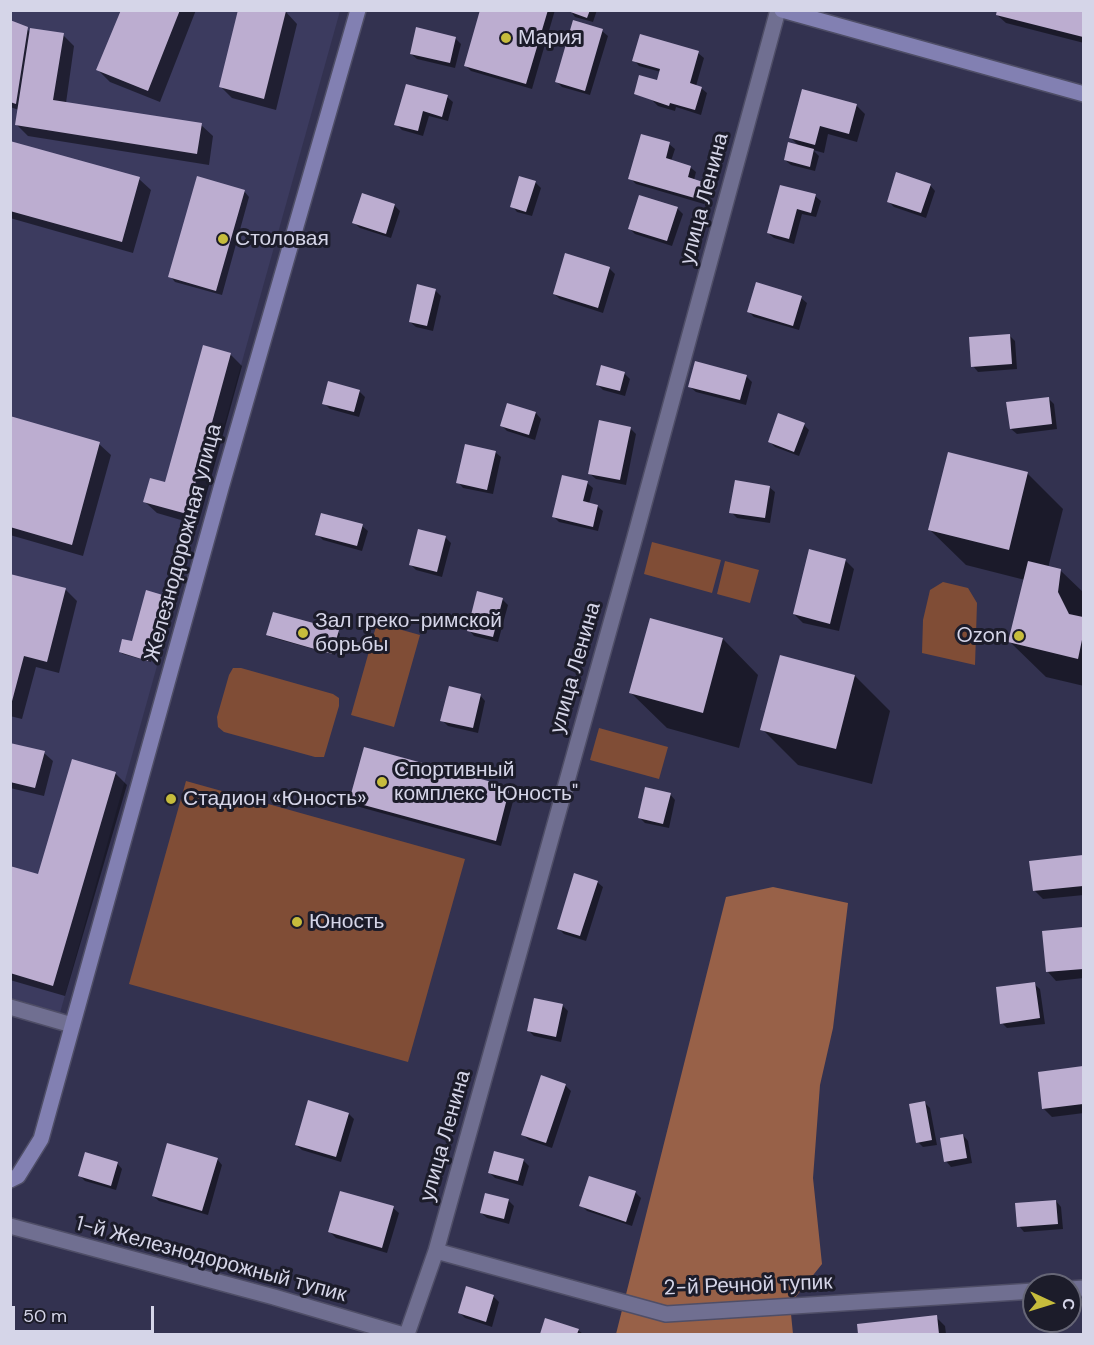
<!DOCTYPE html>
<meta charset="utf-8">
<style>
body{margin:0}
#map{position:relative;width:1094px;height:1345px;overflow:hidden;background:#333250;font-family:"DM Sans",sans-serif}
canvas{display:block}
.frame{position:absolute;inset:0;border:12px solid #d5d5e8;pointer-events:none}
.north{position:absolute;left:1022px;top:1273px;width:60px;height:60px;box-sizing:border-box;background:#1c1c2a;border:2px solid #666676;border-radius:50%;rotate:94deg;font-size:16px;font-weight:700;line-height:24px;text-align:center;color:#d5d5e8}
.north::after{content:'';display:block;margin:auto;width:21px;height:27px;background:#c6bc3c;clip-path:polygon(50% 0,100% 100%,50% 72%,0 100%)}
.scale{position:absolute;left:12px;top:1306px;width:142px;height:27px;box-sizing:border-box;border:3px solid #d5d5e8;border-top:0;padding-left:8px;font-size:18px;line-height:21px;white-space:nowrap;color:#d5d5e8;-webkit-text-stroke:4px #1c1c2a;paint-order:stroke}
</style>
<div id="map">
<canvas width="1094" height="1345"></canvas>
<div class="frame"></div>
<div class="north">С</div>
<div class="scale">50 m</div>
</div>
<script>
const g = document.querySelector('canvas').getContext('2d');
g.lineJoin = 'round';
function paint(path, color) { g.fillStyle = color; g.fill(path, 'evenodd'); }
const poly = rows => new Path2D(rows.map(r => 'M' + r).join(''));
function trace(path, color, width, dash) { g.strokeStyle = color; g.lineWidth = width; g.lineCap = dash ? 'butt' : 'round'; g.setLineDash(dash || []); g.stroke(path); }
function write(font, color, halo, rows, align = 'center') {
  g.font = font + ' "DM Sans",sans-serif'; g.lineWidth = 6; g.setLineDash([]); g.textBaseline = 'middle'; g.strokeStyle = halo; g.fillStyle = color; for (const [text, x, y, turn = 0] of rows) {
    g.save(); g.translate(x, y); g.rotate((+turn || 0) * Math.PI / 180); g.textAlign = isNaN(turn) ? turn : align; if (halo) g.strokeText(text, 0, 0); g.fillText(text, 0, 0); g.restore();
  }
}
const built = poly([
 [11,11,340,11,60,1013,11,998]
]);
const green = poly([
 [652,542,721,560,712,593,644,574],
 [725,561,759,570,750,603,717,594],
 [943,582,968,588,977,603,975,665,922,653,923,620,930,590],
 [377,623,420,635,394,727,351,715],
 [233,668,241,668,333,694,339,698,339,706,324,757,315,757,224,732,218,727,217,717,229,675],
 [599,728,668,747,659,779,590,760],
 [186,781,465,859,408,1062,129,984]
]);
const forest = poly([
 [773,887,848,903,833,1028,820,1085,813,1178,822,1264,790,1304,793,1334,616,1334,726,897]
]);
const shadow = poly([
 [122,10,196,10,160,102,110,82,98,70],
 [240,10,278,10,286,12,297,24,276,110,232,98,221,87],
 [482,10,555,10,532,89,471,71,466,66],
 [570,10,597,10,593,22,575,17],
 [998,10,1084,10,1084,43,1006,23,997,15],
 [10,22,27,29,31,33,63,35,74,46,66,103,201,125,213,136,209,165,28,136,16,124,19,110,10,107],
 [602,31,608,36,590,95,562,87,556,81],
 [455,38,461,44,455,68,417,59,411,54],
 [698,53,704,58,696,86,701,88,707,93,701,115,676,107,675,111,658,106,652,100,635,93,658,83,661,72,639,66,634,60],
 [447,97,453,102,448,121,429,116,423,136,402,130,396,124],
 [856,105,865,114,857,142,828,134,824,153,813,150,819,156,815,171,791,165,785,160,800,147,791,138],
 [10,142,139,179,151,190,133,253,10,218],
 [669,144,675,149,671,161,690,167,696,172,694,180,703,183,708,189,704,204,636,184,630,178],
 [535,182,541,188,532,216,517,212,512,206],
 [930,185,935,191,926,218,894,207,888,201],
 [781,186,815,196,821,201,816,217,802,214,794,244,774,238,768,233],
 [244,191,249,197,222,295,175,282,170,276],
 [394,205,400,211,391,238,360,228,354,223],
 [677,208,683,214,672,246,635,234,630,229],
 [566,255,610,269,615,274,603,313,560,299,554,294],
 [435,290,441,296,433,331,416,327,410,322],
 [801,298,807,303,799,330,754,317,749,312],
 [1010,336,1015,341,1017,369,978,372,973,366],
 [230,354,242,366,198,525,157,513,145,502,166,484],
 [624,373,630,379,625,396,603,390,597,384],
 [746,376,752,382,746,405,696,392,690,387],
 [359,391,365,397,359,417,330,409,324,403],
 [1048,398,1054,404,1057,429,1017,434,1011,429],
 [536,413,541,419,535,440,507,431,501,425],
 [10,417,99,444,111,455,83,556,10,535],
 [804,425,809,430,799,456,775,447,769,441],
 [630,428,636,434,626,485,596,479,590,474],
 [495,452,501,457,493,494,463,488,458,482],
 [1027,473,1063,509,1048,568,1061,571,1084,593,1084,686,1046,677,1010,642,1025,580,966,565,930,530],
 [587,483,593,488,589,504,597,506,603,511,598,531,559,522,554,517],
 [769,487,775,492,770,523,737,518,731,512],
 [362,526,368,531,362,551,323,540,317,534],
 [446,538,451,543,442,577,416,570,410,564],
 [845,560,854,569,839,631,803,623,794,614],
 [10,575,66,590,77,601,59,673,36,667,22,719,10,716],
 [478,593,503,600,508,605,498,642,474,636,469,630],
 [165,597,168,600,151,662,123,654,120,652,133,643],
 [651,620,723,639,758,675,739,748,667,728,631,693],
 [338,632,340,634,335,655,270,637,268,634],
 [855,676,890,711,872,784,798,765,762,729],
 [480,695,485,701,478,733,448,726,442,720],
 [10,744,44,753,53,761,44,796,10,788],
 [365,748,510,789,515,794,501,846,356,806,350,800],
 [115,773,127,785,65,996,10,980,10,867,39,876],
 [670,794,675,800,669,828,645,823,639,817],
 [1083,857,1084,895,1043,899,1034,890],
 [597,882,603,887,586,941,564,934,558,928],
 [1083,929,1084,978,1056,981,1048,972],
 [1034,984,1040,989,1045,1024,1007,1028,1002,1023],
 [563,1006,568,1011,561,1042,534,1036,529,1031],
 [1084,1068,1084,1113,1052,1117,1043,1108,1039,1073],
 [565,1085,571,1091,552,1148,529,1140,523,1135],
 [924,1102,930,1108,937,1145,923,1147,918,1142],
 [349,1114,354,1119,341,1162,302,1150,296,1145],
 [963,1135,968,1141,972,1163,951,1167,946,1161],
 [217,1159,222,1165,208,1215,159,1201,153,1196],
 [523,1160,529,1166,523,1186,495,1178,490,1173],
 [117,1163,122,1169,116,1190,85,1181,80,1176],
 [590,1178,636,1193,641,1198,632,1226,587,1211,581,1205],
 [508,1200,514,1206,509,1224,487,1218,481,1213],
 [1056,1201,1061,1207,1063,1229,1024,1232,1019,1226],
 [393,1208,399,1213,387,1253,336,1238,330,1232],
 [493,1296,499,1302,492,1327,465,1318,460,1313],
 [936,1317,945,1326,946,1334,860,1334,859,1325],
 [546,1320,578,1330,583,1334,541,1334]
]);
const building = poly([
 [121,10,180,10,148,91,96,70],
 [238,10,286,11,264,99,219,87],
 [480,10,548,10,526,84,464,66],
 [565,10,590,10,587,18],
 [997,10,1083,10,1083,37,996,15],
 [10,20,28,27,16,104,10,102],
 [573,20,603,29,585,91,555,82],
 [416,27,456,37,450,63,410,54],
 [30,28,64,33,53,100,202,123,197,154,15,125],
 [640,34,699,51,690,83,702,87,695,110,670,103,669,106,634,94,639,75,657,80,660,69,632,61],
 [406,84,448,95,442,117,423,111,418,131,394,125],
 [802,89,857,104,849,134,820,126,815,145,789,138],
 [641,134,670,142,666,158,691,166,688,177,703,182,698,199,628,179],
 [10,141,140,177,122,242,10,211],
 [788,142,814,149,810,167,784,160],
 [896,172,931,184,921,213,887,202],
 [197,176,245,190,216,291,168,277],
 [519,176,536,181,526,212,510,207],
 [780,185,816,194,811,213,797,209,789,239,767,233],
 [362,193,395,204,386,234,352,223],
 [639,195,678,207,667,241,628,229],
 [565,253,610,267,598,308,553,294],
 [756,282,802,296,793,326,747,312],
 [417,284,436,289,427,326,409,322],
 [1010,334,1012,364,971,367,969,337],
 [203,345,231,353,187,514,143,502,150,478,165,482],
 [695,361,747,375,740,400,688,387],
 [601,365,625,372,620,391,596,385],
 [328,381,360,390,354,412,322,404],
 [1049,397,1052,424,1010,429,1006,402],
 [507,403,536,412,529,435,500,426],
 [778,413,805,423,794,452,768,442],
 [10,416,100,442,72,545,10,527],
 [599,420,631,427,620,480,588,474],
 [465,444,496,451,487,490,456,483],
 [948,452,1028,472,1009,550,928,530],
 [562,475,588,481,583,501,598,505,593,527,552,517],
 [735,480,770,486,765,518,729,513],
 [321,513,363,524,357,546,315,535],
 [418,529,446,536,437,572,409,565],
 [809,549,846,559,830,624,793,614],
 [1028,561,1061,569,1058,592,1069,614,1083,617,1083,635,1078,659,1008,642],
 [10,574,66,588,47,662,24,656,11,705],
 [146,590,166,596,148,661,119,652,122,639,132,641],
 [477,591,503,598,493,637,467,631],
 [273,612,339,630,332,654,266,635],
 [650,618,723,638,703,713,629,693],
 [780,655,855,675,836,749,760,730],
 [449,686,481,694,473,728,440,721],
 [10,743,45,751,35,788,10,782],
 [364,747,510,787,496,841,349,801],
 [72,759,116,772,53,986,10,973,10,866,38,874],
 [645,787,671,793,663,824,638,818],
 [1083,855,1083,886,1033,891,1029,861],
 [574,873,598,881,580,936,557,929],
 [1083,927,1083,969,1046,972,1042,931],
 [1035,982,1040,1018,1000,1024,996,987],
 [534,998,563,1004,556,1037,527,1031],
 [1083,1066,1083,1104,1042,1109,1038,1072],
 [541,1075,566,1084,546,1143,521,1135],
 [308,1100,349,1113,336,1157,295,1145],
 [925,1101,932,1140,916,1143,909,1104],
 [963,1134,967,1158,944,1162,940,1138],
 [167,1143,218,1158,202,1211,152,1196],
 [494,1151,524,1159,518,1181,488,1173],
 [85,1152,118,1162,111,1186,78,1176],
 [589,1176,636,1191,626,1222,579,1206],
 [340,1191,394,1206,382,1248,328,1232],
 [485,1193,509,1199,504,1219,480,1213],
 [1056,1200,1058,1224,1017,1227,1015,1203],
 [466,1286,494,1295,486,1322,458,1313],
 [937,1315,939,1334,858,1334,857,1324],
 [545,1318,579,1329,577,1334,540,1334]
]);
const street = poly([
 [10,1007,72,1025],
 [10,1226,274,1297,400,1334],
 [436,1251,666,1314,1034,1291],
 [1070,1289,1084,1288],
 [407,1334,436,1251,633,544,778,10]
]);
const secondary = poly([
 [782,10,1084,94],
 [10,1180,18,1176,41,1139,221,488,358,10]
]);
const markers = [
 [506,38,6,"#c6bc3c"],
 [223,239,6,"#c6bc3c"],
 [303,633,6,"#c6bc3c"],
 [1019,636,6,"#c6bc3c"],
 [382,782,6,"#c6bc3c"],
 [171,799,6,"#c6bc3c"],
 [297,922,6,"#c6bc3c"]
];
const poiNames = [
 ["Мария",518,38],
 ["Столовая",235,239],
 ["Зал греко-римской",315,621],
 ["борьбы",315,645],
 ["Ozon",1007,636,"right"],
 ["Спортивный",394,770],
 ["комплекс \"Юность\"",394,794],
 ["Стадион «Юность»",183,799],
 ["Юность",309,922]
];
const streetNames = [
 ["улица Ленина",705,199,-75],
 ["Железнодорожная улица",184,543,-75],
 ["улица Ленина",576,668,-74],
 ["улица Ленина",446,1136,-74],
 ["1-й Железнодорожный тупик",211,1260,15],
 ["2-й Речной тупик",748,1286,-2]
];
paint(built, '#3c3b5f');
paint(green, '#804d36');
paint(forest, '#986148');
paint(shadow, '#0007');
paint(building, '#bcadd0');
trace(street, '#4f4e67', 18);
trace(secondary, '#4f4e67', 18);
trace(street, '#706f91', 15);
trace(secondary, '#8280b2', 15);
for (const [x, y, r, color] of markers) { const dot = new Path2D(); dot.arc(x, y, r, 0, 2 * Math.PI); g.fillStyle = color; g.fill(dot); trace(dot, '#1c1c2a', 2); }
write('21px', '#d5d5e8', '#1c1c2a', poiNames, 'left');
write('21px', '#d5d5e8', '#1c1c2a', streetNames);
</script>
